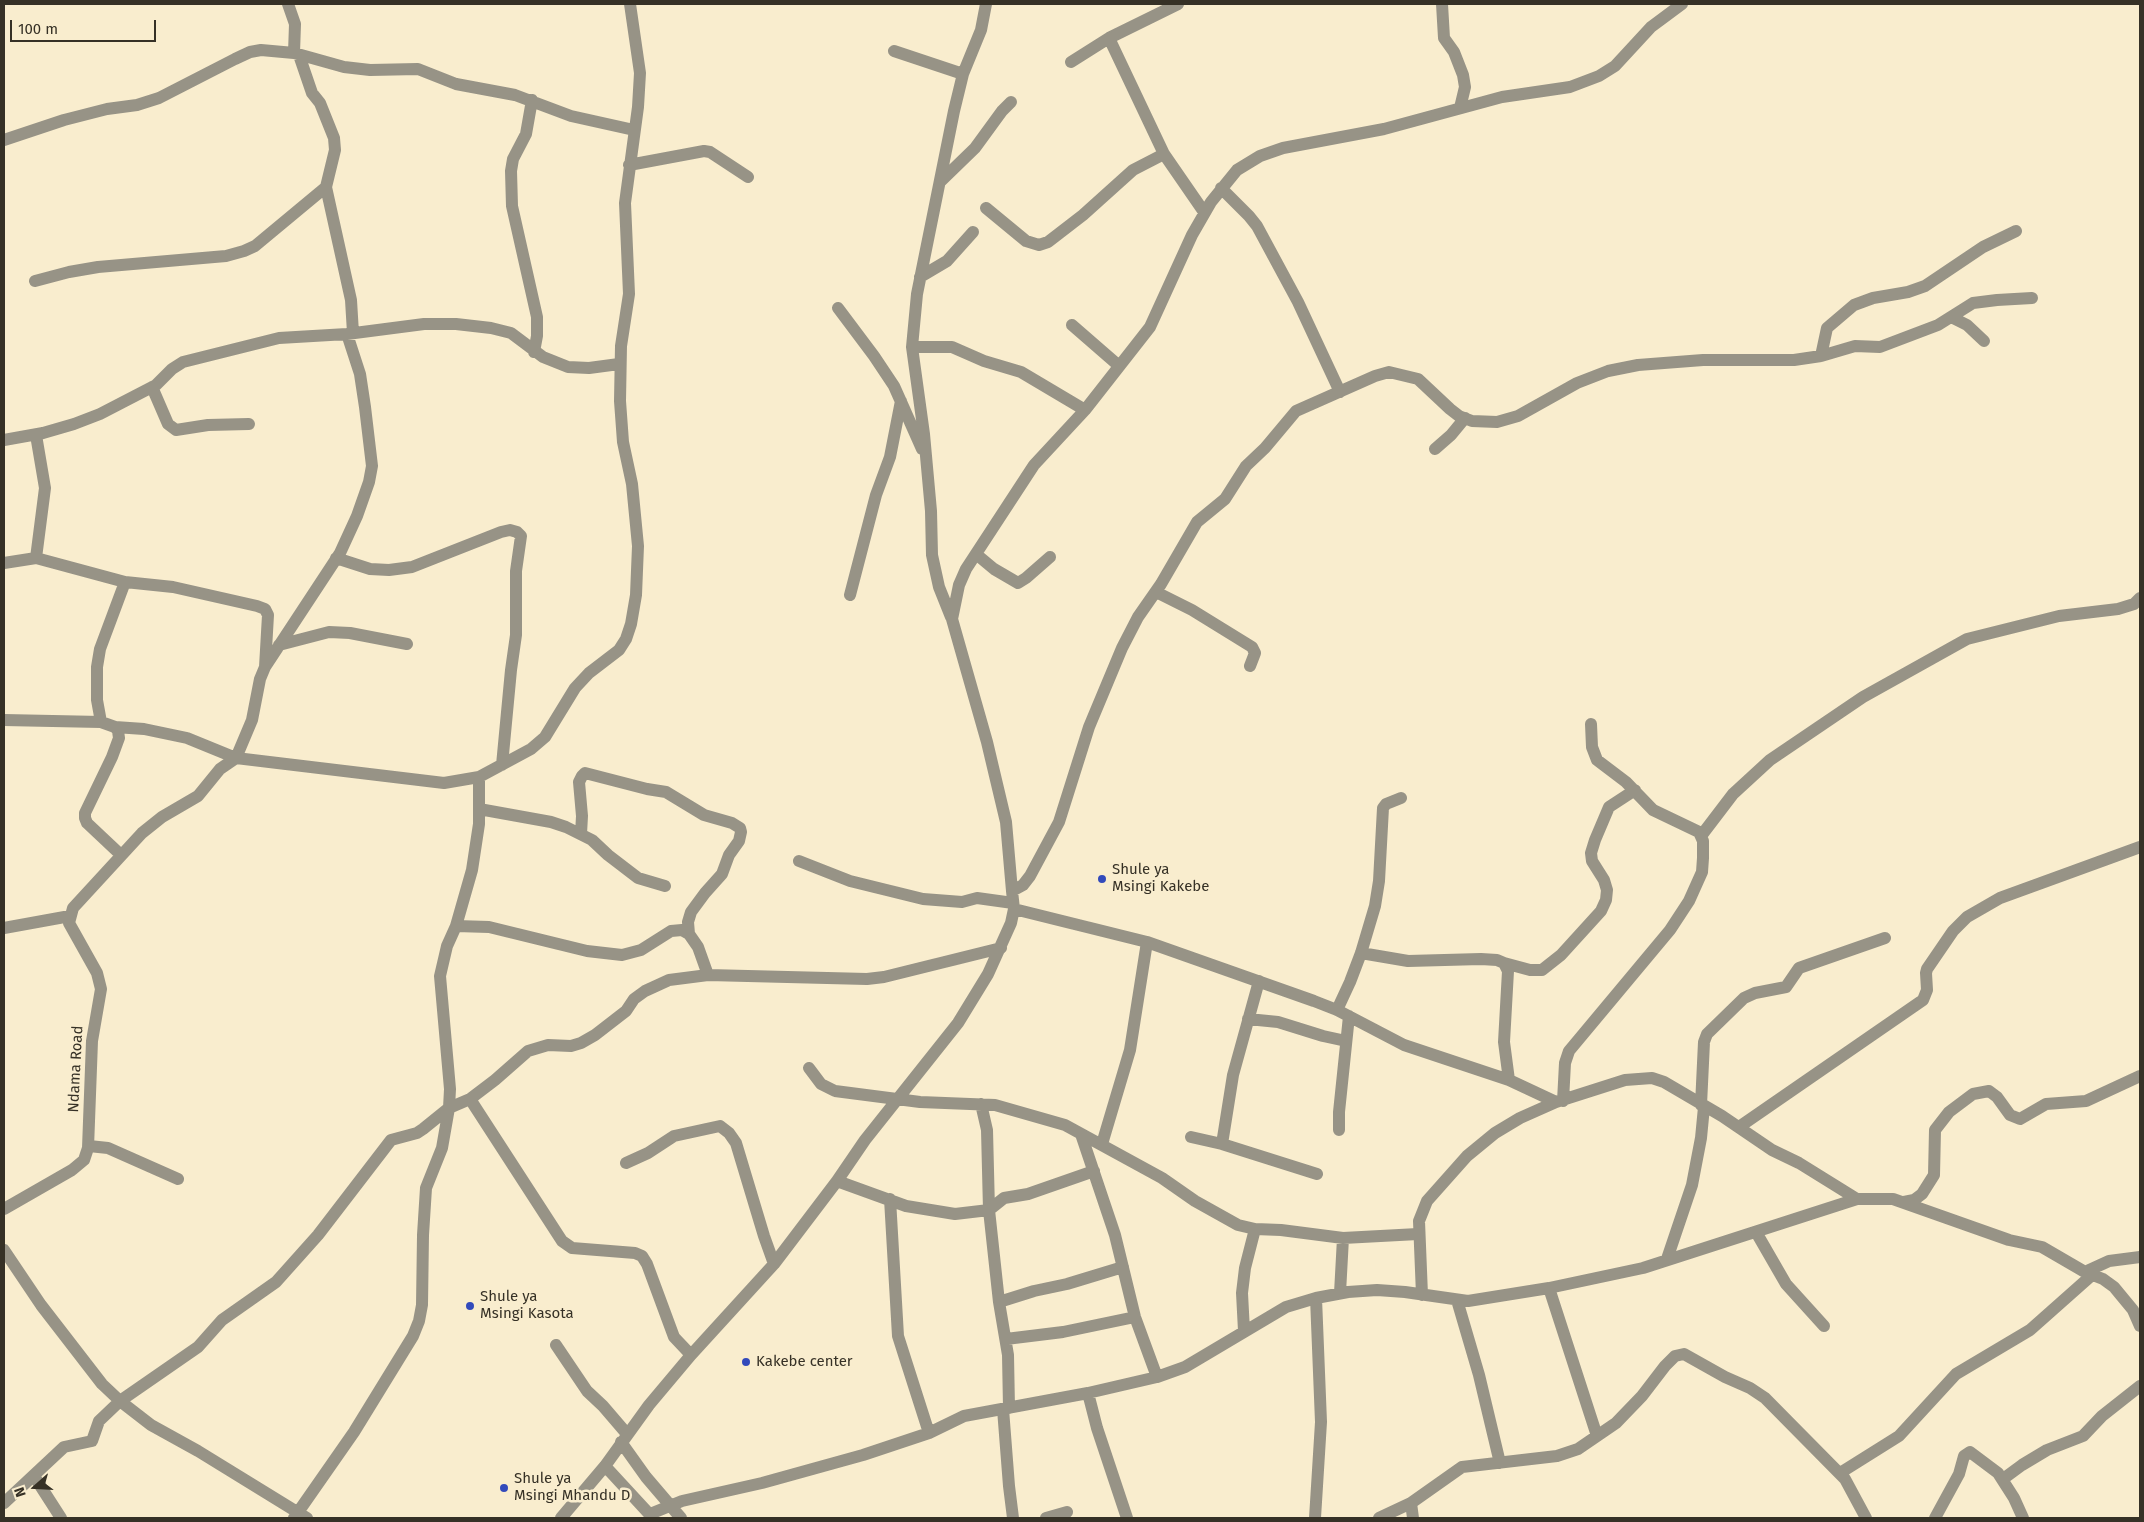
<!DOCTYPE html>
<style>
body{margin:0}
#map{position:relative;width:2144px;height:1522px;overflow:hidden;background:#f9edce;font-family:"Fira Sans",sans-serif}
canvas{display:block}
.frame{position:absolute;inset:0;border:5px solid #363126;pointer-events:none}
.north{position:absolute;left:10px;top:1462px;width:50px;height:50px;-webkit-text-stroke:4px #f9edce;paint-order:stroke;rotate:251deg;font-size:14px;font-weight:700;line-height:20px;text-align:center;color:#363126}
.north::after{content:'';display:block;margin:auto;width:18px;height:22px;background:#363126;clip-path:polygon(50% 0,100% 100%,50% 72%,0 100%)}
.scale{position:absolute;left:10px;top:20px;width:146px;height:22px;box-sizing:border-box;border:2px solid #363126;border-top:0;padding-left:6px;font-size:15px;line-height:18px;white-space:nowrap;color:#363126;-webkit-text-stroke:4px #f9edce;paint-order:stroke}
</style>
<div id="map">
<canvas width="2144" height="1522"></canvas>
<div class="frame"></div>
<div class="north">N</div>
<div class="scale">100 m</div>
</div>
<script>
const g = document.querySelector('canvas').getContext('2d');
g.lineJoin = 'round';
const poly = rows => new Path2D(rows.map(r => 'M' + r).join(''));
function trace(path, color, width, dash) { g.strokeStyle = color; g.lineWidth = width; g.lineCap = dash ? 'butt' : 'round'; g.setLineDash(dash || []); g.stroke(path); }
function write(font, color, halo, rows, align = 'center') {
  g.font = font + ' "Fira Sans",sans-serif'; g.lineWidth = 5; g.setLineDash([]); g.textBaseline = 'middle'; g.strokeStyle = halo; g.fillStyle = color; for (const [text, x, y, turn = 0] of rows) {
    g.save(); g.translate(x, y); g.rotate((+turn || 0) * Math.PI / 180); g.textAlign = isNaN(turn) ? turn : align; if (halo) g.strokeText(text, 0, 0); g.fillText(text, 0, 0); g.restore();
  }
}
const minor = poly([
 [288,4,295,24,294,53],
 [1442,4,1444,38,1454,52,1463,75,1465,87,1460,108],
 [1109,38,1164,154,1204,212],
 [894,51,963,74],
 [299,55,312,93,320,103,334,138,335,150,326,187,351,300,353,333],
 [1071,62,1109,38,1178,4],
 [532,100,526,134,513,159,511,171,512,206,537,317,537,336,534,352],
 [4,140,64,120,107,109,137,105,159,98,235,59,250,52,261,50,294,53,344,67,370,70,418,69,456,84,515,95,571,116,634,130],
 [629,165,704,151,710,152,748,177],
 [941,181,975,148,1002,111,1011,102],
 [1221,188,1249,216,1257,226,1298,302,1340,392],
 [986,208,1026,241,1039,245,1048,242,1083,215,1133,170,1164,154],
 [920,277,947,261,973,232],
 [35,281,69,272,98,267,226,256,244,251,255,246,326,187],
 [838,308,874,356,894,386,922,449],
 [1951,317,1967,325,1984,341],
 [1072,325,1118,365],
 [912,347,952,347,984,361,1021,372,1085,410],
 [1821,356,1827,328,1854,305,1873,298,1908,292,1925,286,1983,247,2016,231],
 [152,387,168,424,176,430,208,425,249,424],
 [4,440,43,433,74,424,100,414,156,385,172,369,183,362,279,338,347,334,424,324,456,324,491,328,511,333,543,357,568,367,589,368,619,364],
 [1435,449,1451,435,1465,418],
 [976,554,994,569,1018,583,1026,578,1050,557],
 [36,558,45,488,36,435],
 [336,558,370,569,389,570,412,567,501,532,510,530,517,532,521,536,516,571,516,635,511,670,502,765],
 [4,563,36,558,125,582,173,587,257,606,265,609,268,615,265,667,260,679,252,720,236,758],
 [1156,592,1192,610,1252,647,1255,653,1250,666],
 [850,595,876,495,890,457,901,401],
 [951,617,939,587,932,555,931,511,924,434,912,347,917,294,954,111,963,74,981,30,986,4],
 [279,645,329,632,350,633,407,644],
 [265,667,340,553,357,516,369,482,372,466,365,407,360,374,347,334],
 [4,720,101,722,115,727,118,731,119,738,112,757,85,813,85,818,87,823,121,855],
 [101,722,97,700,97,667,100,649,125,582],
 [115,727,144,729,187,738,236,758,444,783,479,777,531,749,545,737,575,688,589,673,619,650,626,639,631,624,636,595,638,546,632,484,623,442,620,401,621,346,629,294,625,203,638,107,640,73,630,4],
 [479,809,551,822,566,827,592,840,608,855,638,878,665,886],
 [581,834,582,816,579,782,582,776,585,773,647,789,666,792,704,815,732,823,740,828,741,832,739,841,729,855,722,874,705,893,691,912,688,922,689,934],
 [1701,836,1733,794,1770,760,1863,697,1967,639,2059,616,2118,609,2134,604,2140,598],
 [799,861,850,881,923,899,962,902,977,898,1013,903],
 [1012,891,1023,885,1030,876,1059,822,1089,727,1122,648,1138,617,1161,584,1197,522,1225,499,1246,466,1265,448,1296,411,1375,376,1389,372,1418,379,1450,409,1459,416,1472,421,1497,422,1518,416,1577,383,1608,371,1638,365,1703,360,1794,360,1821,356,1855,346,1880,347,1938,325,1973,303,1997,300,2032,298],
 [1014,909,1147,942,1314,1001,1337,1010,1404,1045,1509,1080,1556,1102,1625,1080,1652,1078,1664,1082,1722,1116,1772,1150,1799,1163,1857,1199,1893,1199,2009,1240,2042,1247,2085,1272,2103,1279,2114,1287,2133,1310,2140,1326],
 [456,926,489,927,587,951,622,955,641,950,671,931,682,930,689,934,698,947,708,975],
 [4,928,70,916],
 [1361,953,1408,961,1481,959,1497,960,1504,963,1508,971,1504,1042,1509,1080],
 [1504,963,1530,970,1542,970,1561,955,1601,911,1606,900,1607,890,1604,880,1592,861,1591,853,1595,840,1609,807,1635,790],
 [1337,1010,1350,982,1361,953,1375,906,1379,881,1383,808,1386,804,1401,798],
 [1248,1019,1278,1022,1323,1036,1346,1041],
 [809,1068,821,1084,835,1091,920,1102,995,1105,1065,1125,1162,1178,1195,1201,1238,1225,1255,1229,1281,1230,1343,1238,1418,1234],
 [470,1099,562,1241,572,1248,635,1253,642,1256,647,1264,674,1337,691,1355],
 [1563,1101,1565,1063,1569,1051,1670,930,1689,901,1702,872,1703,858,1703,841,1699,832,1653,810,1626,782,1597,760,1592,747,1591,724],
 [981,1104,987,1130,989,1210,999,1302,1008,1355,1009,1408],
 [1701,1105,1704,1042,1707,1034,1744,998,1755,993,1786,987,1799,968,1885,938],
 [1739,1127,1923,1000,1927,990,1926,973,1927,969,1953,931,1967,917,2000,898,2140,847],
 [1339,1130,1339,1112,1349,1016],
 [1081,1134,1115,1235,1135,1317,1157,1377],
 [1191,1137,1222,1144,1317,1174],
 [1102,1144,1130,1050,1147,942],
 [1222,1144,1233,1075,1259,981],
 [89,1146,108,1148,178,1179],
 [626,1163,648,1153,674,1136,720,1126,729,1133,736,1143,764,1236,774,1264],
 [837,1181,906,1206,955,1214,989,1210,1004,1198,1028,1194,1094,1171],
 [890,1199,898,1336,929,1433],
 [1904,1202,1914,1200,1922,1194,1934,1175,1935,1130,1949,1112,1973,1094,1989,1091,1997,1097,2010,1115,2020,1119,2046,1104,2086,1101,2140,1076],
 [4,1209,72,1170,84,1160,88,1148,92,1041,101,989,97,973,69,923,73,908,142,833,162,817,198,796,220,769,236,758],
 [1756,1232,1786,1284,1824,1326],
 [4,1250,41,1305,102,1384,120,1401,151,1425,198,1451,307,1518],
 [1667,1259,1692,1185,1701,1138,1704,1107],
 [2085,1272,2109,1261,2140,1257],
 [1549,1288,1597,1436],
 [1340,1293,1343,1238],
 [1422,1295,1419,1221,1427,1201,1467,1156,1495,1133,1520,1118,1556,1102],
 [1457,1300,1479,1375,1500,1463],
 [999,1302,1034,1291,1067,1284,1123,1267],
 [1244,1331,1242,1293,1245,1268,1255,1229],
 [1006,1339,1063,1332,1135,1317],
 [556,1345,587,1391,603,1406,627,1434],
 [1088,1393,1097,1428,1127,1518],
 [1003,1409,1009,1486,1013,1518],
 [621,1442,646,1477,681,1518],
 [605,1466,653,1518],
 [1840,1473,1899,1436,1956,1374,2030,1330,2092,1275],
 [34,1476,61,1518],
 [2003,1479,2022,1465,2047,1450,2083,1436,2102,1416,2140,1386],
 [4,1503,64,1447,92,1441,99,1421,120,1401,198,1347,222,1320,276,1282,318,1235,391,1140,417,1133,423,1129,449,1108,470,1099,495,1080,528,1051,548,1045,571,1046,581,1043,595,1035,626,1011,634,999,645,991,669,980,708,975,867,979,884,977,1001,948],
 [1411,1503,1413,1518],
 [650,1514,682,1501,762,1483,863,1455,929,1433,964,1416,1088,1393,1157,1377,1185,1367,1286,1307,1316,1298,1348,1292,1377,1290,1405,1292,1468,1301,1549,1288,1643,1268,1857,1199],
 [294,1518,354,1432,413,1336,419,1321,422,1305,423,1235,426,1188,442,1148,449,1108,450,1089,440,976,447,946,456,926,472,870,479,824,479,777],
 [561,1518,605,1466,649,1405,691,1355,774,1264,837,1181,865,1140,958,1023,988,974,1011,923,1014,909,1012,891,1006,822,987,742,952,619,959,585,966,569,1034,465,1085,410,1150,327,1192,235,1211,202,1237,170,1260,156,1283,148,1384,129,1502,97,1570,87,1599,76,1615,66,1651,27,1682,4],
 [1046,1518,1067,1512],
 [1315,1518,1321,1422,1316,1298],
 [1379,1518,1411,1503,1462,1467,1557,1456,1578,1449,1616,1423,1642,1396,1665,1366,1675,1356,1684,1354,1725,1377,1750,1388,1765,1398,1845,1479,1866,1518],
 [1935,1518,1959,1474,1964,1456,1970,1452,1998,1473,2014,1498,2023,1518]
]);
const markers = [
 [1102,879,5,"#324abb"],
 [470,1306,5,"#324abb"],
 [746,1362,5,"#324abb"],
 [504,1488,5,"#324abb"]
];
const poiNames = [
 ["Shule ya",1112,870],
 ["Msingi Kakebe",1112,887],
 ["Shule ya",480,1297],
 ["Msingi Kasota",480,1314],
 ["Kakebe center",756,1362],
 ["Shule ya",514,1479],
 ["Msingi Mhandu D",514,1496]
];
const streetNames = [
 ["Ndama Road",76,1069,-87]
];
trace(minor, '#979386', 12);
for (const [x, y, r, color] of markers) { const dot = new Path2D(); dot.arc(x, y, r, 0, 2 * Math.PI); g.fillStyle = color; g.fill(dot); trace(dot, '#f9edce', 2); }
write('15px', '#363126', '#f9edce', poiNames, 'left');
write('15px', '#363126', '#f9edce', streetNames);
</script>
